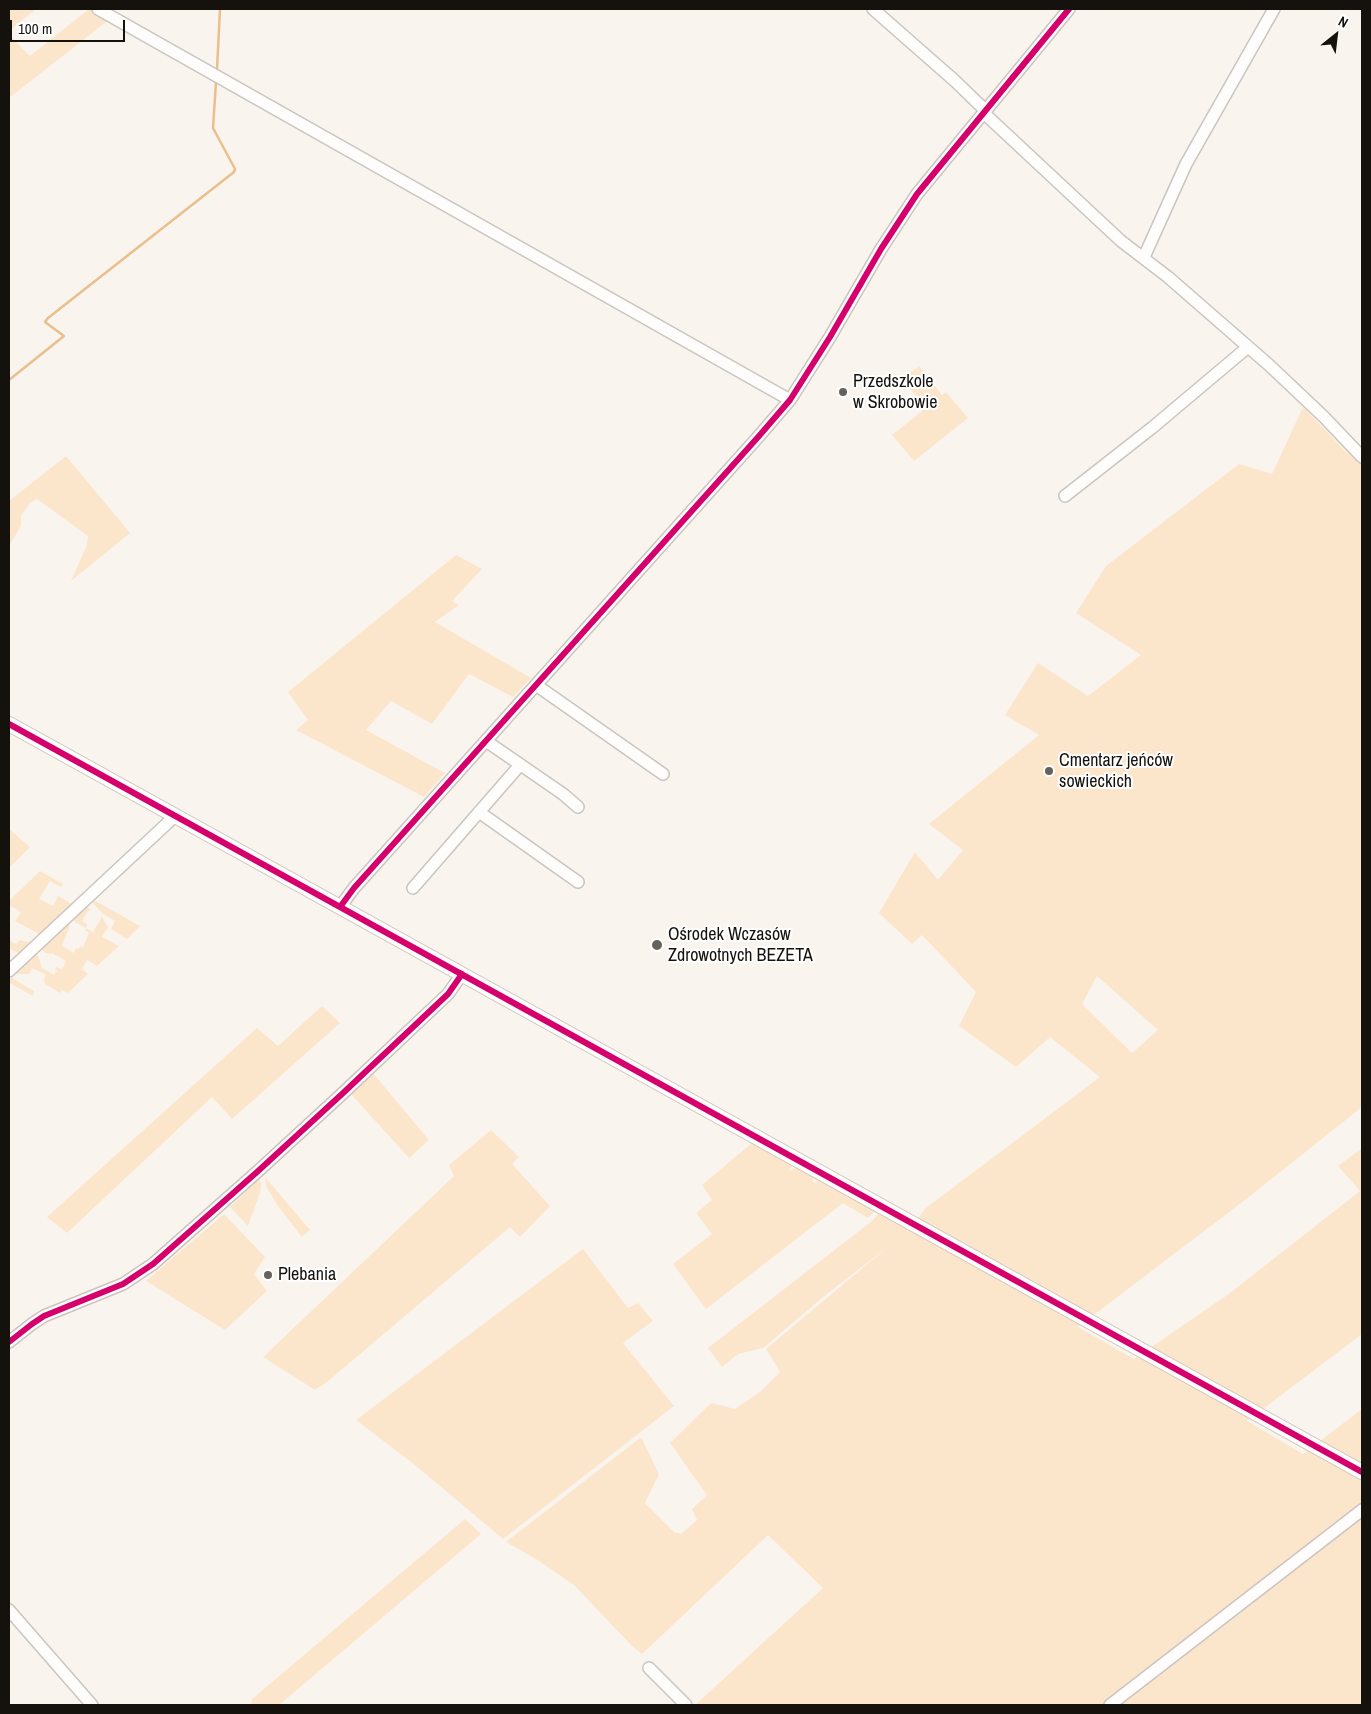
<!DOCTYPE html>
<meta charset="utf-8">
<style>
body{margin:0}
#map{position:relative;width:1371px;height:1714px;overflow:hidden;background:#faf4ee;font-family:"Archivo Narrow",sans-serif}
canvas{display:block}
.frame{position:absolute;inset:0;border:10px solid #15120e;pointer-events:none}
.north{position:absolute;left:1311px;top:10px;width:50px;height:50px;-webkit-text-stroke:4px #fff;paint-order:stroke;rotate:29deg;font-size:14px;font-weight:700;line-height:20px;text-align:center;color:#15120e}
.north::after{content:'';display:block;margin:auto;width:18px;height:22px;background:#15120e;clip-path:polygon(50% 0,100% 100%,50% 72%,0 100%)}
.scale{position:absolute;left:10px;top:20px;width:115px;height:22px;box-sizing:border-box;border:2px solid #15120e;border-top:0;padding-left:6px;font-size:15px;line-height:18px;white-space:nowrap;color:#15120e;-webkit-text-stroke:4px #fff;paint-order:stroke}
</style>
<div id="map">
<canvas width="1371" height="1714"></canvas>
<div class="frame"></div>
<div class="north">N</div>
<div class="scale">100 m</div>
</div>
<script>
const g = document.querySelector('canvas').getContext('2d');
g.lineJoin = 'round';
function paint(path, color) { g.fillStyle = color; g.fill(path, 'evenodd'); }
const poly = rows => new Path2D(rows.map(r => 'M' + r).join(''));
function trace(path, color, width, dash) { g.strokeStyle = color; g.lineWidth = width; g.lineCap = dash ? 'butt' : 'round'; g.setLineDash(dash || []); g.stroke(path); }
function write(font, color, halo, rows, align = 'center') {
  g.font = font + ' "Archivo Narrow",sans-serif'; g.lineWidth = 4; g.setLineDash([]); g.textBaseline = 'middle'; g.strokeStyle = halo; g.fillStyle = color; for (const [text, x, y, turn = 0] of rows) {
    g.save(); g.translate(x, y); g.rotate((+turn || 0) * Math.PI / 180); g.textAlign = isNaN(turn) ? turn : align; if (halo) g.strokeText(text, 0, 0); g.fillText(text, 0, 0); g.restore();
  }
}
const green = poly([
 [9,9,36,9,9,31],
 [89,9,110,19,9,98,9,35,30,56],
 [919,366,942,395,946,392,968,418,914,461,892,435,926,408,902,379],
 [1303,407,1346,452,1362,464,1362,1107,1245,1200,1078,1327,1134,1359,1230,1293,1360,1191,1338,1166,1362,1148,1362,1334,1247,1421,1303,1454,1362,1409,1362,1705,695,1705,823,1588,768,1535,642,1654,632,1646,574,1585,536,1559,506,1542,640,1438,642,1439,659,1474,645,1503,674,1532,681,1534,697,1520,692,1509,707,1495,670,1443,711,1403,735,1409,760,1392,780,1372,766,1349,889,1246,823,1297,763,1348,738,1354,722,1367,708,1348,872,1221,878,1214,882,1213,907,1228,907,1232,926,1208,1100,1077,1050,1037,1016,1067,959,1026,976,992,922,935,912,944,879,913,915,852,938,880,963,850,929,824,1039,735,1005,715,1038,663,1088,696,1141,655,1076,613,1106,566,1239,464,1272,474],
 [1097,976,1158,1030,1132,1053,1082,1004],
 [66,456,130,533,71,581,87,545,88,536,37,499,30,503,21,516,21,526,9,546,9,501],
 [456,555,482,569,452,601,459,605,435,622,531,678,513,697,469,674,432,724,391,701,366,730,445,773,424,797,296,730,308,720,288,692],
 [9,829,30,847,9,868],
 [40,871,63,884,61,887,50,881,39,899,53,906,58,896,75,906,43,936,15,921,21,912,9,905,9,901],
 [92,899,140,926,127,939,111,929,115,921,102,913,93,903],
 [86,904,91,911,88,911,82,921,87,924,86,928,93,932,102,917,108,927,102,937,119,946,97,966,87,960,82,969,88,974,68,993,62,990,60,993,45,984,45,982,43,981,46,975,32,968,29,974,15,974,16,970,34,953,38,956,42,968,54,975,57,971,55,969,56,967,62,969,66,961,52,953,51,954,45,953,40,947,67,923,70,925,62,946,74,953,76,948,79,949,80,946,83,947,89,933,85,930,86,928,70,919],
 [9,940,16,944,20,940,32,943,22,955,9,948],
 [12,978,34,991,33,996,9,983,9,979],
 [322,1006,340,1023,232,1119,212,1097,67,1233,47,1217,257,1028,278,1046],
 [372,1072,429,1140,409,1158,351,1094],
 [491,1130,519,1157,512,1164,550,1206,520,1237,510,1227,327,1382,315,1390,263,1357,454,1176,449,1165],
 [753,1142,794,1165,789,1169,790,1171,797,1167,816,1177,812,1181,815,1183,820,1179,875,1209,875,1211,868,1218,843,1203,706,1309,673,1264,712,1234,696,1213,712,1200,702,1185],
 [265,1177,310,1230,302,1237,278,1206,266,1186],
 [259,1179,261,1184,260,1193,248,1226,230,1207],
 [224,1214,265,1257,254,1274,267,1291,225,1330,146,1281],
 [583,1249,628,1308,638,1303,653,1321,623,1343,674,1406,503,1539,415,1465,356,1420],
 [465,1519,481,1534,279,1705,251,1705,252,1699]
]);
const stream = poly([
 [217,69,220,9],
 [9,380,64,336,45,322,48,318,234,172,235,169,213,128,216,82]
]);
const minor = poly([
 [98,9,790,400],
 [873,9,955,81,985,110,987,116,1121,241,1168,277,1269,365,1324,417,1362,457],
 [1144,257,1186,164,1274,9],
 [1065,496,1153,427,1248,347],
 [536,685,663,774],
 [486,741,563,794,578,807],
 [479,812,578,882],
 [413,888,520,765],
 [340,907,354,888,759,436,790,400,830,337,881,249,917,194,1069,9],
 [9,971,175,816],
 [9,1342,32,1324,44,1316,123,1284,153,1264,257,1172,342,1094,448,994,462,974],
 [9,1610,92,1705],
 [649,1668,686,1705],
 [1110,1705,1362,1510]
]);
const major = poly([
 [9,724,1362,1472]
]);
const cycleway = poly([
 [9,724,1362,1472],
 [340,907,354,888,759,436,790,400,830,337,881,249,917,194,1069,9],
 [9,1342,32,1324,44,1316,123,1284,153,1264,257,1172,342,1094,448,994,462,974]
]);
const markers = [
 [843,392,5,"#65615c"],
 [1049,771,5,"#65615c"],
 [657,945,6,"#65615c"],
 [268,1275,5,"#65615c"]
];
const poiNames = [
 ["Przedszkole",853,382],
 ["w Skrobowie",853,403],
 ["Cmentarz jeńców",1059,761],
 ["sowieckich",1059,782],
 ["Ośrodek Wczasów",668,935],
 ["Zdrowotnych BEZETA",668,956],
 ["Plebania",278,1275]
];
paint(green, '#fbe6cc');
trace(stream, '#e9c08b', 2.5);
trace(minor, '#cac5c0', 14);
trace(major, '#cac5c0', 16);
trace(minor, '#fefdfc', 11);
trace(major, '#fefdfc', 14);
trace(cycleway, '#d6006c', 6);
for (const [x, y, r, color] of markers) { const dot = new Path2D(); dot.arc(x, y, r, 0, 2 * Math.PI); g.fillStyle = color; g.fill(dot); trace(dot, '#fff', 2); }
write('18px', '#15120e', '#fff', poiNames, 'left');
</script>
